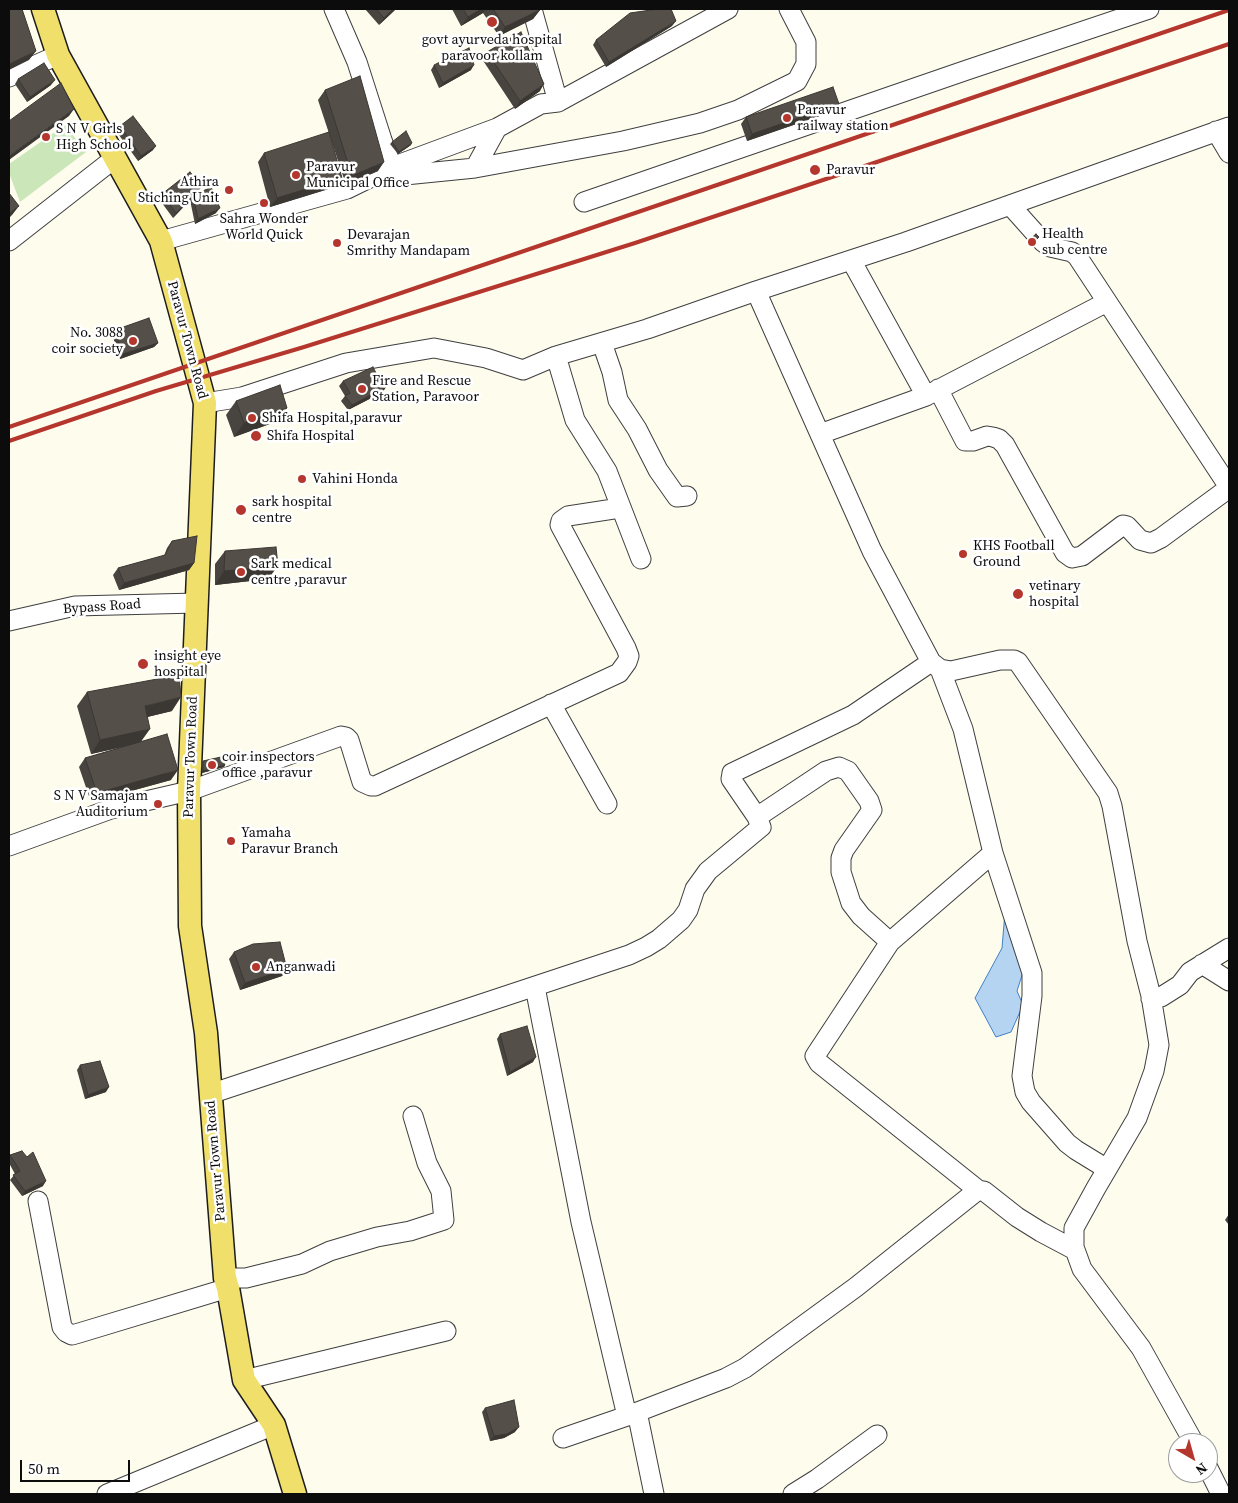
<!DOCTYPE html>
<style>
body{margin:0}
#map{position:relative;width:1238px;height:1503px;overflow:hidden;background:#fefced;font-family:"Source Serif 4",serif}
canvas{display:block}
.frame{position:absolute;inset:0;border:10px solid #0c0c0c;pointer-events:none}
.north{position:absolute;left:1168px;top:1433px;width:50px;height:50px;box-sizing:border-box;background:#fff;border:1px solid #9e9e9e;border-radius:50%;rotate:142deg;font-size:14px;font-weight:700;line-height:20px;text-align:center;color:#0c0c0c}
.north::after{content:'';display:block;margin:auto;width:18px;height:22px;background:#b4362d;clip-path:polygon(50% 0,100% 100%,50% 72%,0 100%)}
.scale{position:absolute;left:20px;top:1460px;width:110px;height:22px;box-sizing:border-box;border:2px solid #0c0c0c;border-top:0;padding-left:6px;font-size:15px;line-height:18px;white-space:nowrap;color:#0c0c0c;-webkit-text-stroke:4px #fff;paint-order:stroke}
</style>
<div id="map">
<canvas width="1238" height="1503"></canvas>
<div class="frame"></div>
<div class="north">N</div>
<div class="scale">50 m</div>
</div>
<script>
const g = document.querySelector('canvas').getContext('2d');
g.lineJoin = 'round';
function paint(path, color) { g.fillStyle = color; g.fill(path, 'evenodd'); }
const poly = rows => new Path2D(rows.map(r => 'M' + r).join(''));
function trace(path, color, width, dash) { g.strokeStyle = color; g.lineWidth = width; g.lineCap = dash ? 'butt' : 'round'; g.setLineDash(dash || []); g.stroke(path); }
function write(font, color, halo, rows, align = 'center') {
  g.font = font + ' "Source Serif 4",serif'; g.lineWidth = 5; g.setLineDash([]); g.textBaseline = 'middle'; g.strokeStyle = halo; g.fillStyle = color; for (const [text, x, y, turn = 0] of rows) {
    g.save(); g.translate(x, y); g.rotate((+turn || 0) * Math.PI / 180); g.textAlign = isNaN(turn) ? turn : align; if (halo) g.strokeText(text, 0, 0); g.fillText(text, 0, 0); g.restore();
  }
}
const green = poly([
 [65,125,86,152,20,202,9,173,9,164]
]);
const water = poly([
 [1005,912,1023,972,1017,991,1023,1005,1011,1032,996,1037,975,998,1002,948,1005,912]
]);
const minor = poly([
 [532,9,558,102],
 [9,77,58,55],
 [1216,131,1229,153],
 [392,167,405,175,475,168,623,141,700,123,738,110,797,81,806,64,806,42,789,9],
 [392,167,497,128,541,104,558,102,728,9],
 [475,168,497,128],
 [584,202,967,70,1149,9],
 [1010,205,1043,242,1050,247,1072,252,1077,256,1229,487],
 [9,241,115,158],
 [161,241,347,189,392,167,382,140,357,62,334,9],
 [851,260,926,396],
 [756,291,906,242,1229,127],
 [602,343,612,372,618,400,637,429,658,470,677,497,687,496],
 [556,356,575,420,607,471,641,559],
 [938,389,965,441,973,441,987,436,993,437,999,439,1005,445,1065,553,1072,558,1082,556,1123,525,1127,526,1140,540,1151,543,1161,538,1229,488],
 [205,403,242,397,346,363,434,348,486,358,523,370,556,356,647,329,756,291,872,551,931,662,940,669,951,671,1000,660,1014,660,1018,662,1108,793,1112,806,1137,941,1151,996,1159,1045,1154,1071,1137,1118,1096,1188,1074,1228,1074,1247,1082,1269,1141,1348,1194,1443],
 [820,434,926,396,1107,302],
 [9,621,75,606,197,603],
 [940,669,963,729,993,853,1032,973,1032,996,1022,1076,1025,1092,1031,1102,1067,1143,1076,1150,1107,1169],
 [551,704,607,804],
 [757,817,826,771,839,767,848,771,869,801,872,810,844,850,841,858,841,872,851,903,861,916,890,942],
 [9,846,111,809,189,791,341,736,346,737,349,740,362,782,371,786,375,786,619,673,627,662,629,656,626,648,560,525,561,521,568,516,620,508],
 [1202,964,1229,981],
 [535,987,581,1222,627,1416],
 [1151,999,1161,997,1180,985,1190,972,1229,948],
 [210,1094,629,955,646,947,659,939,681,920,688,910,695,889,708,871,761,827,757,817,731,779,732,773,853,715,931,662],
 [978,1190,819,1063,815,1056,890,942,993,853],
 [38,1201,62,1327,66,1332,72,1335,79,1333,228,1288],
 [225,1278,246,1278,302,1264,330,1251,377,1237,410,1231,444,1220,441,1191,427,1163,413,1116],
 [244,1380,446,1331],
 [637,1412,654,1494],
 [563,1438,627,1416,726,1378,745,1368,856,1287,978,1190,984,1191,1017,1217,1041,1232,1075,1250],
 [1208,1468,1221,1494],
 [107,1494,274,1425],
 [793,1494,817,1479,877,1435]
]);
const major = poly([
 [43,9,58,55,161,241,205,403,189,791,190,926,206,1033,225,1278,228,1288,244,1380,274,1425,295,1494]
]);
const rail = poly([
 [9,427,1229,10],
 [9,441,156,391,304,347,635,243,1229,44]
]);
const wall = poly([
 [365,9,396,9,379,25],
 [452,9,539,9,540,10,533,19,499,36,483,13,461,26],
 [672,26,606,67,593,45,596,40],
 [487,52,540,91,515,109,482,59],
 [434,65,471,70,439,88,431,70],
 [18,79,51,85,27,102,15,84],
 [325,90,378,171,346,185,318,100],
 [839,104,834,111,747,141,741,124,746,117],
 [120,126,153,150,138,161,116,131],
 [392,142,411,145,398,154,390,144],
 [264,153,342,178,335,187,270,207,258,162],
 [202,186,196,194,216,213,195,224,190,200,173,218,159,199,162,194],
 [1039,237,1030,246,1027,243,1029,240],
 [115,330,158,343,154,347,120,359,112,334],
 [343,381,383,392,348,410,341,401,345,396,339,386],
 [236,401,278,421,234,437,226,415],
 [172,541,194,563,189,570,119,590,113,575,118,568,164,556,167,548],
 [225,551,268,579,215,585,215,564],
 [87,692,172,711,147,717,141,742,171,780,91,802,79,767,85,758,127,746,91,754,77,706],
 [203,761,225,765,224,767,202,773,201,763],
 [234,952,287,969,282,976,240,990,229,959],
 [500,1034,533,1062,507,1076,497,1039],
 [80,1065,106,1092,85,1099,77,1070],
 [10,1155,43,1186,22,1196,10,1180,15,1174,9,1163,9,1157],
 [1229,1214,1229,1225,1225,1220],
 [485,1408,515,1432,504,1438,490,1441,482,1412]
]);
const shadedWall = poly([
 [393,9,396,9,379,25,384,18],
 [481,9,486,9,483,13,461,26,468,17],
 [540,10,533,19,499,36,505,27],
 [676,21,672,26,606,67,609,62],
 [36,51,29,60,9,70,9,64],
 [474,65,471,70,439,88,443,83],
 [55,80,51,85,27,102,30,97],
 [544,84,540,91,515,109,520,101],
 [839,104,834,111,747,141,752,134],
 [74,109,69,116,9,160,9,156],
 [412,143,411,145,398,154,399,152],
 [156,146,153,150,138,161,141,156],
 [384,162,378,171,346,185,352,176],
 [342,178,335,187,270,207,277,198],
 [193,196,190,200,173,218,176,213],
 [19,206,12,215,9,218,9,213],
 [220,208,216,213,195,224,198,219],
 [158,343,154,347,120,359,123,354],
 [386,387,383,392,348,410,352,405],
 [287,408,278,421,234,437,244,423],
 [194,563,189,570,119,590,124,583],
 [278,566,268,579,215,585,224,571],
 [181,697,172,711,135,720,145,706],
 [150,729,140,743,91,754,100,740],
 [225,765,224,767,202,773,203,771],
 [178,770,171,780,91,802,97,793],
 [287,969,282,976,240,990,245,983],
 [536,1057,533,1062,507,1076,510,1072],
 [109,1087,106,1092,85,1099,88,1095],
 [46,1181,43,1186,22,1196,25,1191],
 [519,1427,515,1432,504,1438,490,1441,494,1436]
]);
const building = poly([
 [9,9,22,9,36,51,9,64,9,9],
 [376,9,393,9,384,18,376,9],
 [463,9,481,9,468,17,463,9],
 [493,9,539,9,540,10,505,27,493,9],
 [658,9,671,9,676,21,609,62,596,40,630,13,658,9],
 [521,32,544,84,520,101,487,52,521,32],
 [469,48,474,65,443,83,434,65,469,48],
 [44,63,55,80,30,97,18,79,44,63],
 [360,76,384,162,352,176,325,90,360,76],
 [61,83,74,109,9,156,9,121,61,83],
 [833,87,839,104,752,134,746,117,833,87],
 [133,116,156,146,141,156,120,126,133,116],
 [406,131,412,143,399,152,392,142,406,131],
 [329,132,342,178,277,198,264,153,329,132],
 [190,172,202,186,193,196,211,187,220,208,198,219,193,196,176,213,162,194,190,172],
 [9,193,19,206,9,213,9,193],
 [1036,234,1039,237,1032,244,1029,240,1036,234],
 [149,318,158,343,123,354,115,330,149,318],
 [373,367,378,377,382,375,386,387,352,405,345,396,350,393,343,381,373,367],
 [280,385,287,408,244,423,236,401,280,385],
 [197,536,194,563,124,583,118,568,165,555,172,541,197,536],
 [276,547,278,566,224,571,225,551,276,547],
 [179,675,181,697,145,706,150,729,100,740,87,692,179,675],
 [167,734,178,770,97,793,85,758,167,734],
 [221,757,225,765,203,771,203,761,221,757],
 [280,942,287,969,245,983,234,952,253,944,280,942],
 [527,1026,536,1057,510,1072,500,1034,527,1026],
 [100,1061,109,1087,88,1095,80,1065,100,1061],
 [22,1151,27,1157,33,1152,46,1181,25,1191,13,1175,20,1171,10,1155,22,1151],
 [514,1400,519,1427,507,1434,494,1436,485,1408,514,1400]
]);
const markers = [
 [492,22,6,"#b4362d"],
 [787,118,5,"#b4362d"],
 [46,137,5,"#b4362d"],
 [815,170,6,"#b4362d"],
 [296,175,5,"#b4362d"],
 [229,190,5,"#b4362d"],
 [264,203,5,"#b4362d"],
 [1032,242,5,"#b4362d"],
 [337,243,5,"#b4362d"],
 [133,341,5,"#b4362d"],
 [362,389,5,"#b4362d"],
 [252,418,5,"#b4362d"],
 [256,436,6,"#b4362d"],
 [302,479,5,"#b4362d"],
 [241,510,6,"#b4362d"],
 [963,554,5,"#b4362d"],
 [241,572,5,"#b4362d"],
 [1018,594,6,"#b4362d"],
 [143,664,6,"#b4362d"],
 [212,765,5,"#b4362d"],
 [158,804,5,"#b4362d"],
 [231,841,5,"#b4362d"],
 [256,967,5,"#b4362d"]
];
const poiNames = [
 ["govt ayurveda hospital",492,40,"center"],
 ["paravoor kollam",492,56,"center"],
 ["Paravur",797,110],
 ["railway station",797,126],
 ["S N V Girls",56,129],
 ["High School",56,145],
 ["Paravur",306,167],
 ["Municipal Office",306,183],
 ["Paravur",826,170],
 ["Athira",219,182,"right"],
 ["Stiching Unit",219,198,"right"],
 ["Sahra Wonder",264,219,"center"],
 ["World Quick",264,235,"center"],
 ["Health",1042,234],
 ["sub centre",1042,250],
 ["Devarajan",347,235],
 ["Smrithy Mandapam",347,251],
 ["No. 3088",123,333,"right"],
 ["coir society",123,349,"right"],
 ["Fire and Rescue",372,381],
 ["Station, Paravoor",372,397],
 ["Shifa Hospital,paravur",262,418],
 ["Shifa Hospital",267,436],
 ["Vahini Honda",312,479],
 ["sark hospital",252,502],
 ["centre",252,518],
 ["KHS Football",973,546],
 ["Ground",973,562],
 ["Sark medical",251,564],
 ["centre ,paravur",251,580],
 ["vetinary",1029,586],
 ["hospital",1029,602],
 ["insight eye",154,656],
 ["hospital",154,672],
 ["coir inspectors",222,757],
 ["office ,paravur",222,773],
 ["S N V Samajam",148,796,"right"],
 ["Auditorium",148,812,"right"],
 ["Yamaha",241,833],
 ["Paravur Branch",241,849],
 ["Anganwadi",266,967]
];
const streetNames = [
 ["Paravur Town Road",187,340,75],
 ["Bypass Road",102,607,-4],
 ["Paravur Town Road",191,757,-88],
 ["Paravur Town Road",216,1161,-95]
];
paint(green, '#cbe6b9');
paint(water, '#b4d4f2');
trace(water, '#4081c5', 1);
trace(minor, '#3f3f3f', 21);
trace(major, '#1d1d1d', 25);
trace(minor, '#fff', 19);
trace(major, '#f0df6a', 22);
trace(rail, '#b4362d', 4);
paint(wall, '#48443f');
paint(shadedWall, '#3b3733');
paint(building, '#544f49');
trace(building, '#3b3733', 1);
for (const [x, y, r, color] of markers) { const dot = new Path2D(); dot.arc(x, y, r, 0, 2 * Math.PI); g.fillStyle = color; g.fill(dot); trace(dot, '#fff', 2); }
write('14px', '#0c0c0c', '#fff', poiNames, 'left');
write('14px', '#0c0c0c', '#fff', streetNames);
</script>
